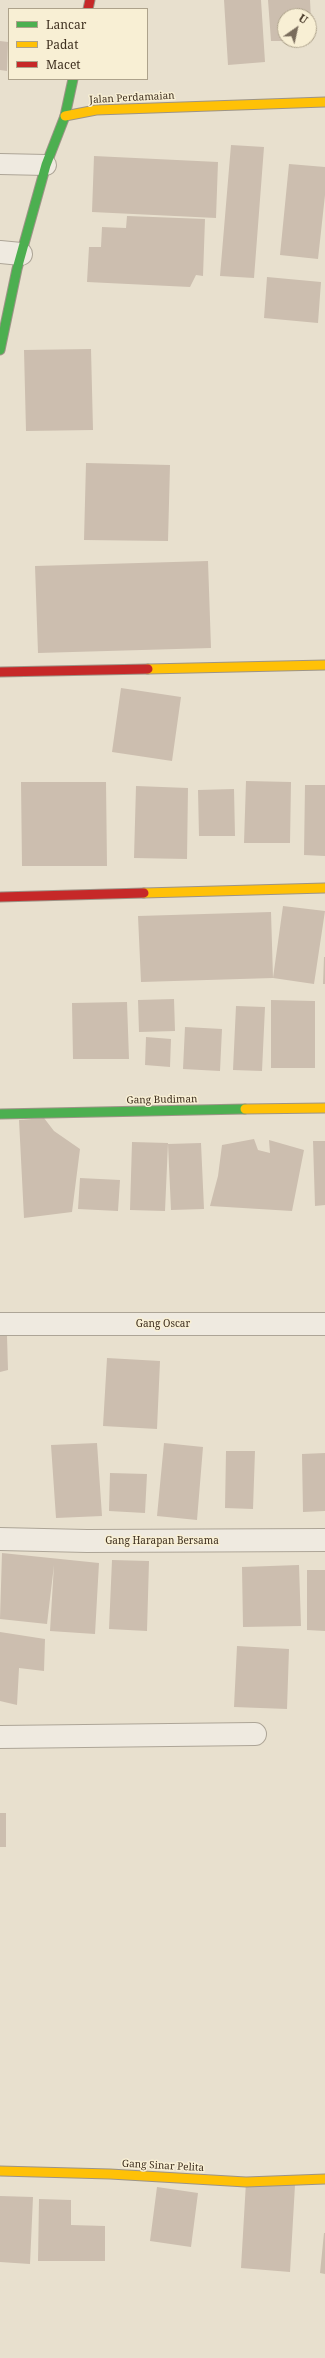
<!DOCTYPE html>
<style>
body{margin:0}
#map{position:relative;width:325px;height:2358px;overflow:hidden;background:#e8e0ce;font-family:"Noto Serif",serif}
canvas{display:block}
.legend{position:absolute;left:8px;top:8px;width:140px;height:72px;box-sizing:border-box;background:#f8efd4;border:1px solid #ada28b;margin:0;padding:5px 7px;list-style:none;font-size:12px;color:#3d2e1e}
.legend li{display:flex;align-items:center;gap:8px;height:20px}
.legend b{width:20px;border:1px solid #ada28b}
.north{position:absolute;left:277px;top:8px;width:40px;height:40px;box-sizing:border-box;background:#f8efd4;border:1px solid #ada28b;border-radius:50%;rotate:34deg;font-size:11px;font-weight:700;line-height:16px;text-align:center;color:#3d2e1e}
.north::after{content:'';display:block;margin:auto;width:14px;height:18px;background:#796c5c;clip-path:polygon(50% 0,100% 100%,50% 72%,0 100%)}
</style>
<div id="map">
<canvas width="325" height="2358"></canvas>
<ul class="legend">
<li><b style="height:5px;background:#4caf50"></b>Lancar</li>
<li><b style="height:5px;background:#ffc107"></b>Padat</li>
<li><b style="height:5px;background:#c62828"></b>Macet</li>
</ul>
<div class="north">U</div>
</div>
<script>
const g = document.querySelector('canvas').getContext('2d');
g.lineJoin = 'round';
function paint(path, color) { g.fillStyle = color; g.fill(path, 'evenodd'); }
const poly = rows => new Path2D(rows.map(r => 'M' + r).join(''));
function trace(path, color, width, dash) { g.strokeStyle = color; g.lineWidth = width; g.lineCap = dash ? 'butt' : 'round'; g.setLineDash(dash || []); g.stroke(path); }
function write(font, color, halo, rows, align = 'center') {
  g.font = font + ' "Noto Serif",serif'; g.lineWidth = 3; g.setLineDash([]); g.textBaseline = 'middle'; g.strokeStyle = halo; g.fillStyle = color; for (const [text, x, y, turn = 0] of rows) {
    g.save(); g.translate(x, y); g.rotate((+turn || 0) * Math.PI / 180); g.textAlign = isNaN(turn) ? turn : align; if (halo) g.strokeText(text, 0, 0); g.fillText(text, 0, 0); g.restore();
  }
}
const building = poly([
 [224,0,261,0,265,62,228,65],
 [268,0,310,0,312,39,309,39,309,16,285,16,285,41,271,41],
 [0,41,8,42,7,71,0,70],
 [231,145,264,147,254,278,220,276],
 [94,156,218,162,216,218,92,212],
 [289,164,325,167,325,195,318,259,280,255],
 [127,216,205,219,203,276,196,275,190,287,87,282,89,247,101,247,102,227,126,228],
 [267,277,321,282,318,323,264,318],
 [91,349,93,430,26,431,24,350],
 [86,463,170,465,168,541,84,540],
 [208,561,211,648,38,653,35,566],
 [121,688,181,697,172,761,112,752],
 [246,781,291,782,290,843,244,843],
 [21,782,106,782,107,866,22,866],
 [305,785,325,785,325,856,304,855],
 [136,786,188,788,187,859,134,858],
 [234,789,235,836,199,836,198,790],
 [283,906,325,911,314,984,273,978],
 [271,912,273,978,141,982,138,916],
 [324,957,325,957,325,984,323,984],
 [174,999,175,1031,139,1032,138,1000],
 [271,1000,315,1001,315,1068,271,1068],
 [127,1002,129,1059,73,1059,72,1003],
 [236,1006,265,1007,262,1071,233,1070],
 [185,1027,222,1029,220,1071,183,1069],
 [146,1037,171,1039,170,1067,145,1065],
 [44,1118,54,1131,80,1149,72,1212,24,1218,19,1120],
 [254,1139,258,1150,270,1153,269,1140,304,1150,292,1211,210,1206,218,1176,222,1145],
 [313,1141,325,1141,325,1205,315,1206],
 [132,1142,168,1143,165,1211,130,1210],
 [201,1143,204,1209,171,1210,168,1144],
 [80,1178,120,1180,118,1211,78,1209],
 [0,1336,7,1336,8,1370,0,1372],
 [107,1358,160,1361,157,1429,103,1426],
 [97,1443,102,1516,56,1518,51,1445],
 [164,1443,203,1447,197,1520,157,1516],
 [226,1451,255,1451,253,1509,225,1508],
 [325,1453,325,1511,303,1512,302,1454],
 [110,1473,147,1474,145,1513,109,1511],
 [2,1553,99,1563,95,1634,50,1631,54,1565,47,1624,0,1619],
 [112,1560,149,1561,147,1631,109,1629],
 [299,1565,301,1626,243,1627,242,1567],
 [307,1570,325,1570,325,1631,307,1630],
 [0,1632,45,1639,44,1671,19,1668,17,1705,0,1701],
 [237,1646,289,1649,287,1709,234,1707],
 [0,1813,6,1813,6,1847,0,1847],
 [246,2182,295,2185,290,2272,241,2268],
 [157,2187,198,2193,191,2247,150,2241],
 [0,2196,33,2197,30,2264,0,2262],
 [39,2199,71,2200,71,2225,105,2226,105,2261,38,2261],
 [324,2233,325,2233,325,2274,320,2273]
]);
const lane = poly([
 [0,164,46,165]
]);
const street = poly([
 [0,252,21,254],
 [0,1324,325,1324],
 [0,1539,87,1541,325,1540],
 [0,1737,255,1734]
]);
const fast = poly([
 [0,350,17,269,46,165,65,116,73,79],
 [0,1114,245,1109]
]);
const slow = poly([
 [65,116,96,110,325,102],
 [148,669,325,665],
 [144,893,325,888],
 [245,1109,325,1108],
 [0,2171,110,2174,246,2182,325,2179]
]);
const jam = poly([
 [88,9,90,0],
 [0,672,148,669],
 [0,897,144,893]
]);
const streetNames = [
 ["Jalan Perdamaian",132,98,-3],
 ["Gang Budiman",162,1100,-1],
 ["Gang Oscar",163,1324],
 ["Gang Harapan Bersama",162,1541],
 ["Gang Sinar Pelita",163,2166,3]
];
paint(building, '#ccbeaf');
trace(lane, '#ada597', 22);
trace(street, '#ada597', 24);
trace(fast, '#9d9487', 11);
trace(slow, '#9d9487', 11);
trace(jam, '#9d9487', 11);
trace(lane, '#efeae0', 20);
trace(street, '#efeae0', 22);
trace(fast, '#4caf50', 9);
trace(slow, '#ffc107', 9);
trace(jam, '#c62828', 9);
write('10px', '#3d2e1e', '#f8efd4', streetNames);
</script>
